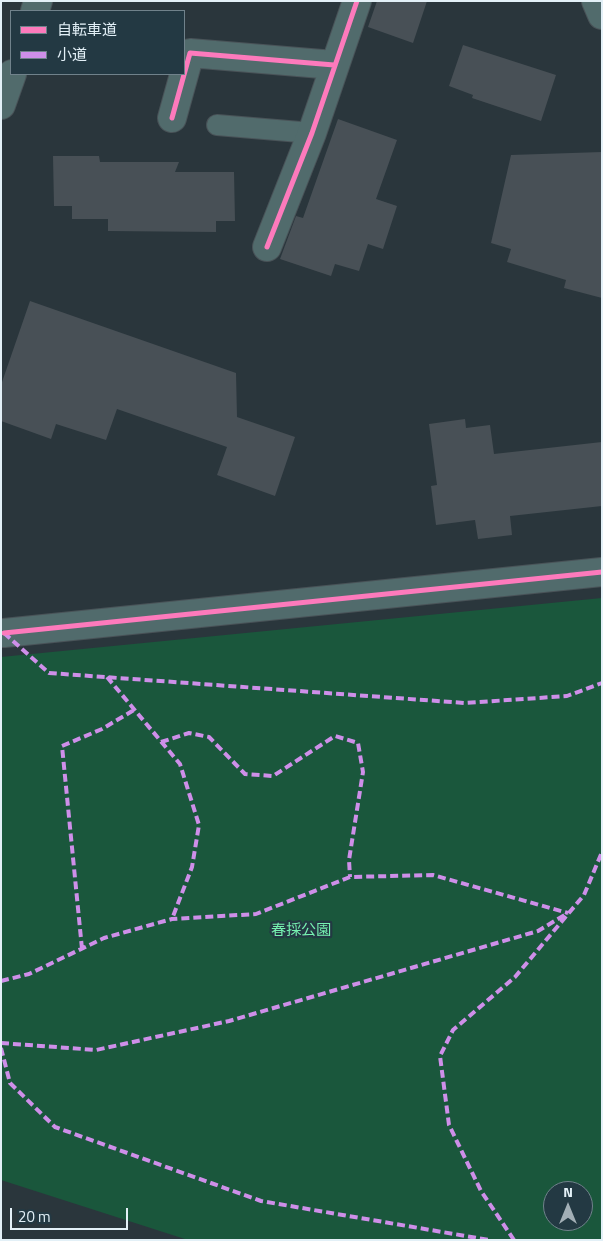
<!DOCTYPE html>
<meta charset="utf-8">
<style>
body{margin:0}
#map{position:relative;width:603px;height:1241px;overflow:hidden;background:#2a363c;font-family:"Titillium Web","Noto Sans JP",sans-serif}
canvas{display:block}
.frame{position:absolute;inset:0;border:2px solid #e3f0f7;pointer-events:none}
.legend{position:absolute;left:10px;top:10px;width:175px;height:65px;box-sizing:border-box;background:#233943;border:1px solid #70828b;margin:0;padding:6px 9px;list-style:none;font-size:15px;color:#e3f0f7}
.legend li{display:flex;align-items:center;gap:10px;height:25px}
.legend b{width:25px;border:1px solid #70828b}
.north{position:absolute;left:543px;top:1181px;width:50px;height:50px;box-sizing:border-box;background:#233943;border:1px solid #70828b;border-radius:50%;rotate:0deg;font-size:14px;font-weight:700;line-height:20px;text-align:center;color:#e3f0f7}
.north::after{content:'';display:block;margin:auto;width:18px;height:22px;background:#a2afb6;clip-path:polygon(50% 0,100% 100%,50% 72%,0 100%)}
.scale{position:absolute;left:10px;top:1208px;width:118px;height:22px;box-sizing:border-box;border:2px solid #e3f0f7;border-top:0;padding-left:6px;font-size:15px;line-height:18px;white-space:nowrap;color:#e3f0f7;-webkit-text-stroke:4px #233943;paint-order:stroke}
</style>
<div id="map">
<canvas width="603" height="1241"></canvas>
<div class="frame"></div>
<ul class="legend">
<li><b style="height:6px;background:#fd7abc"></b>自転車道</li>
<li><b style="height:6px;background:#ce8fe9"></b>小道</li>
</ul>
<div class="north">N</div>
<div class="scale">20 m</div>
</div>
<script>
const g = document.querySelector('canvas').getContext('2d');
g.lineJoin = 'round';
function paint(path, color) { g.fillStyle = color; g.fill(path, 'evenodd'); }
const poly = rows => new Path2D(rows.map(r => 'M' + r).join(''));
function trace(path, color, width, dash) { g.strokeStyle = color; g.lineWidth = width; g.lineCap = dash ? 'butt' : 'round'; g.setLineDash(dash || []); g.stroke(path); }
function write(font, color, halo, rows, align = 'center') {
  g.font = font + ' "Titillium Web","Noto Sans JP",sans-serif'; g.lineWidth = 4.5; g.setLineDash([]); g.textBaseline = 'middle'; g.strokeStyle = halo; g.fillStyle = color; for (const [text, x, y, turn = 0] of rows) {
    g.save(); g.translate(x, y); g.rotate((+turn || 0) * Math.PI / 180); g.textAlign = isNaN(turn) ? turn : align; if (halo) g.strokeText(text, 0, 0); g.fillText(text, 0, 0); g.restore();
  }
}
const green = poly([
 [602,598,602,1240,188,1240,1,1180,1,657],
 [553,1191,583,1191,583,1221,553,1221]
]);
const building = poly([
 [377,1,427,1,413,43,368,27],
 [463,45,556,75,541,121,472,98,473,95,449,86],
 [338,119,397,140,376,199,397,206,383,249,368,244,359,271,335,264,331,276,280,259,296,216,303,218],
 [602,152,602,298,564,288,566,280,507,262,511,249,491,243,511,155],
 [53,156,99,156,100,162,179,162,175,172,234,172,235,221,216,221,216,232,108,231,108,219,72,219,72,206,54,206],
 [30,301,236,373,237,417,295,437,275,496,217,475,227,447,117,409,106,440,56,424,51,439,1,421,1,385],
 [465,419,466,428,490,425,494,454,602,442,602,506,510,516,512,535,478,539,475,520,436,525,431,486,437,485,429,424]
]);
const service = poly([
 [217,125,312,133]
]);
const minor = poly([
 [172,118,190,53,334,65],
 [267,247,312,133,357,1],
 [4,633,602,572]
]);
const tertiary = poly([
 [596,1,602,15],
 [35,11,38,1],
 [1,105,12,74]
]);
const quiet = poly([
 [4,633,49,673,465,703,567,696,602,683],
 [107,677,180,764,199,825,192,867,172,919],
 [161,742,189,733,209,737,245,774,273,776,335,736,358,743,363,772,349,860,350,877],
 [82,949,62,746,102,729,134,710],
 [1,981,29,974,104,938,172,919,256,914,350,877,433,875,568,913],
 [1,1043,96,1050,229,1021,538,931,568,913],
 [1,1048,10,1083,55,1127,261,1201,489,1240],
 [514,1240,481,1191,449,1125,440,1056,453,1030,515,977,584,895,602,852]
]);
const cycleway = poly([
 [172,118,190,53,334,65],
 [267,247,312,133,357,1],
 [4,633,602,572]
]);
const parkNames = [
 ["春採公園",301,931]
];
paint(green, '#1a573c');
paint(building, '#485056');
trace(service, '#495358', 22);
trace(minor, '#495358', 30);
trace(tertiary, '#495358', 30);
trace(service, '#516b6c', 20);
trace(minor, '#516b6c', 28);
trace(tertiary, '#516b6c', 28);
trace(quiet, '#ce8fe9', 4, [8, 4]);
trace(cycleway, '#fd7abc', 5);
write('15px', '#76f1b0', '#233943', parkNames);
</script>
